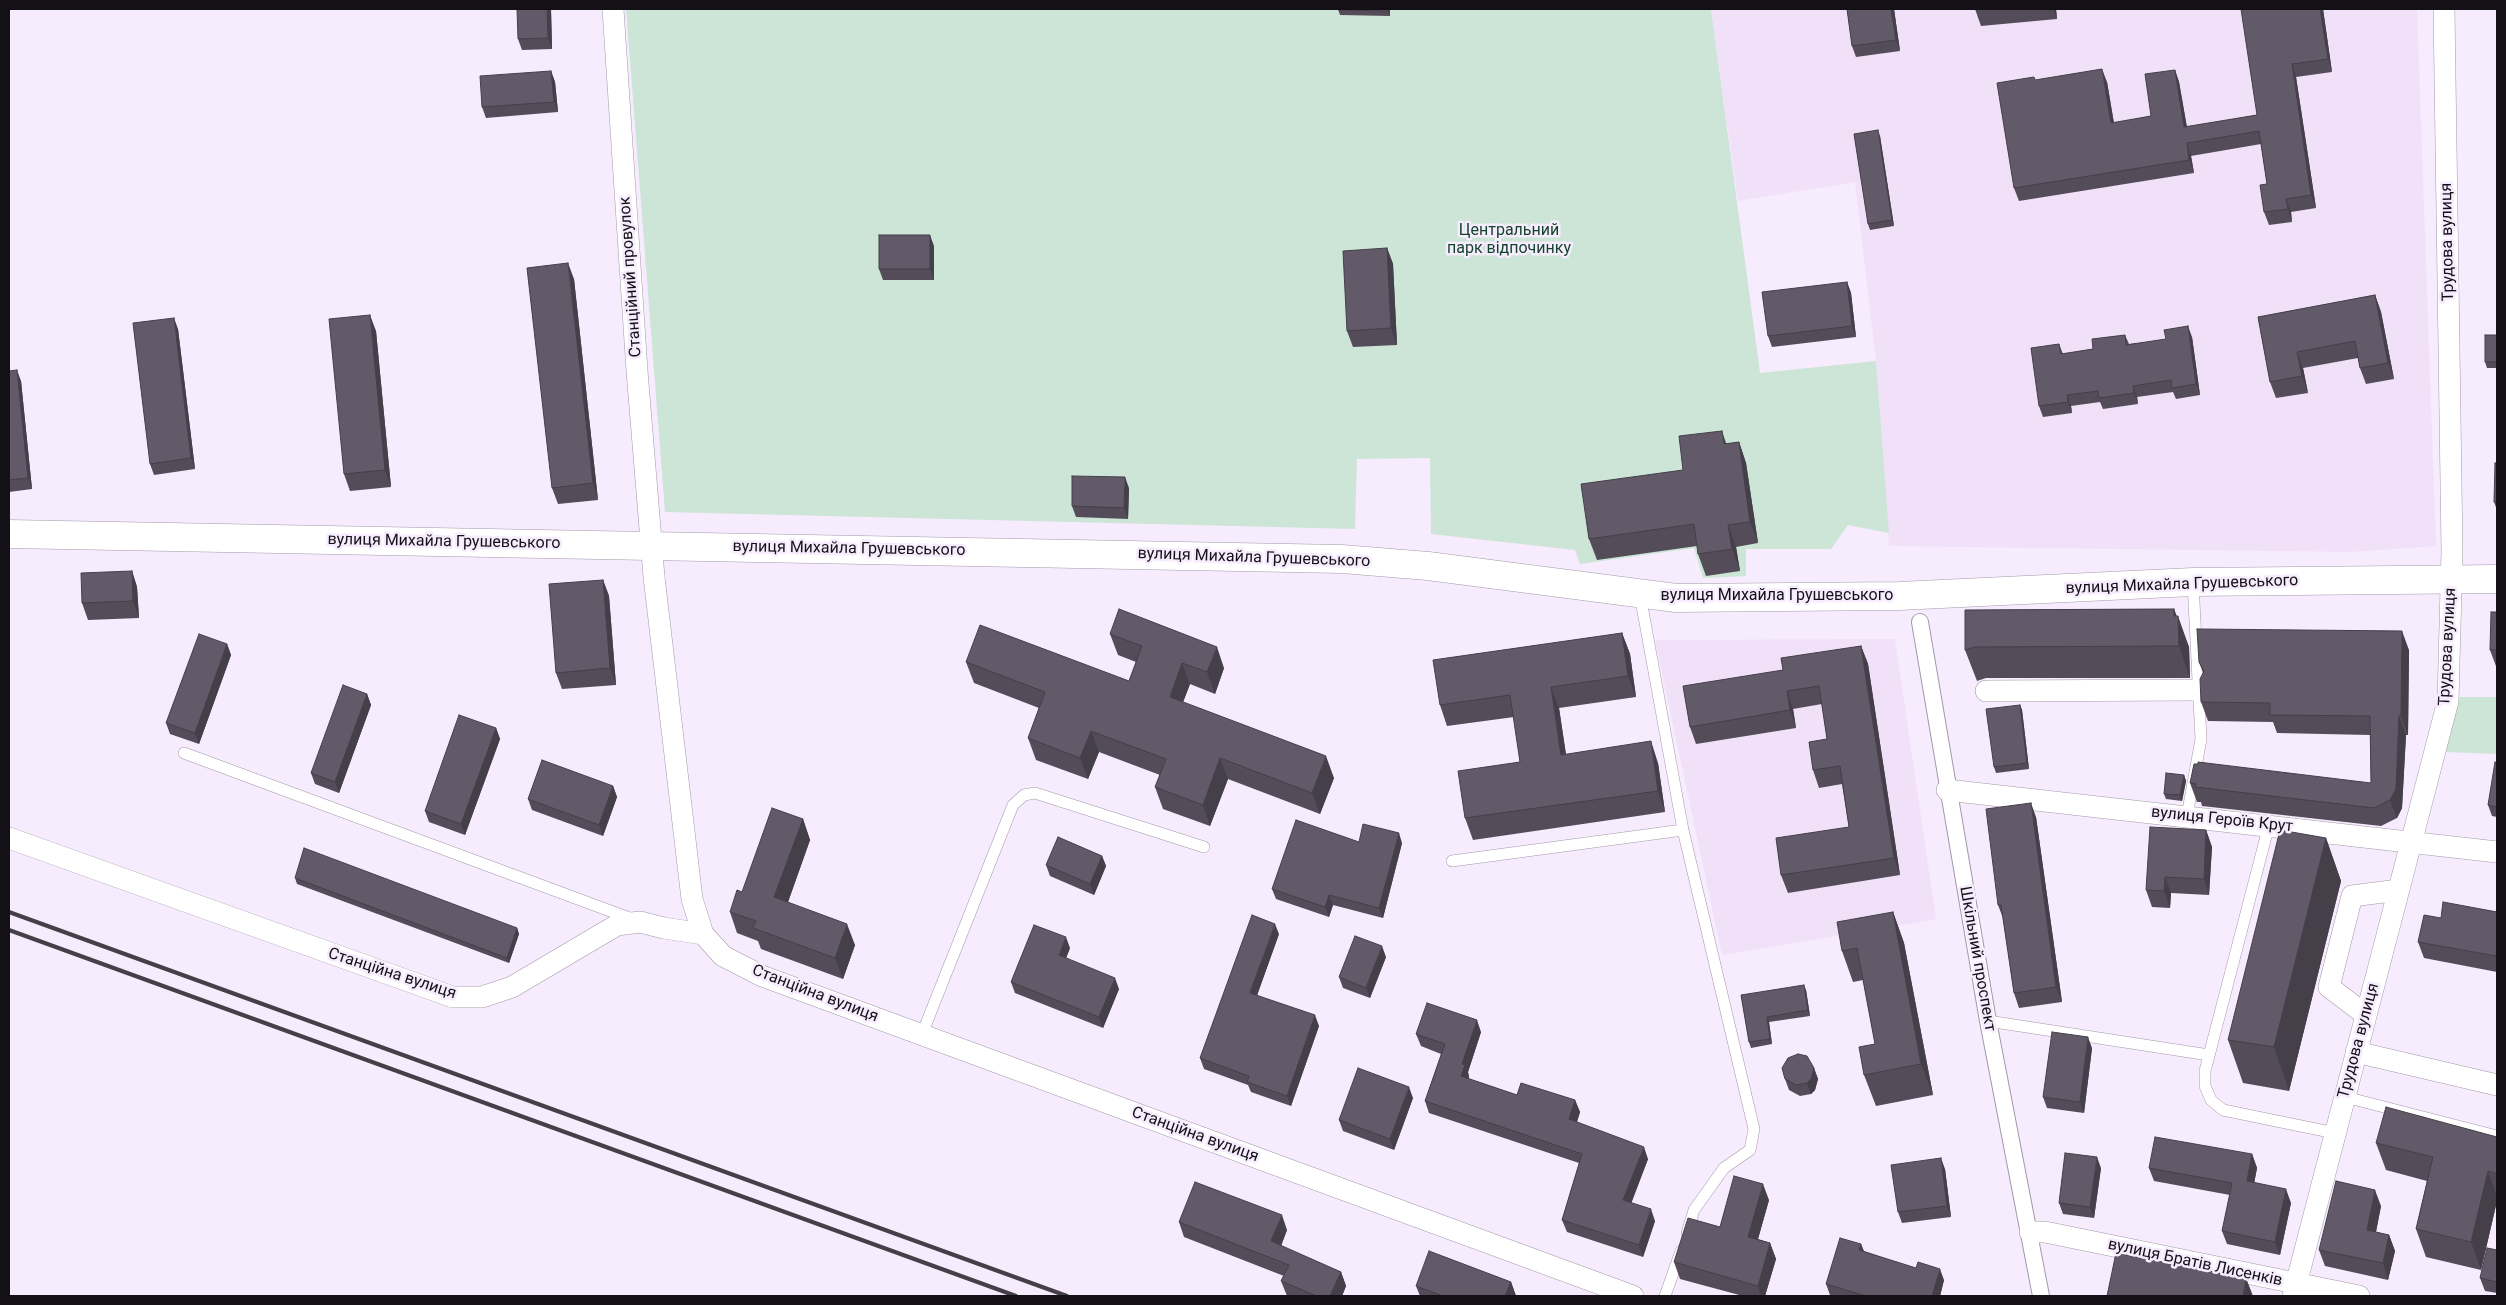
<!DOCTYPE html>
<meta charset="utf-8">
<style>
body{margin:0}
#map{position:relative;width:2506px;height:1305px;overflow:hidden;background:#f6ecfd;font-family:Roboto,sans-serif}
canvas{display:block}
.frame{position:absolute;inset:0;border:10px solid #141116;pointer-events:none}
</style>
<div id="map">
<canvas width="2506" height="1305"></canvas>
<div class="frame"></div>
</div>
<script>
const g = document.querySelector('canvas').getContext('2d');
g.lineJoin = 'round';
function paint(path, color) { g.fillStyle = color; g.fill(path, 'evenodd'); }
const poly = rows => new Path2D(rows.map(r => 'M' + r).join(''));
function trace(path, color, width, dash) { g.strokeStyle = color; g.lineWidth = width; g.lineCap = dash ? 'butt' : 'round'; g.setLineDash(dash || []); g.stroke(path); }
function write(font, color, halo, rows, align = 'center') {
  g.font = font + ' Roboto,sans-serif'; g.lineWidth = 5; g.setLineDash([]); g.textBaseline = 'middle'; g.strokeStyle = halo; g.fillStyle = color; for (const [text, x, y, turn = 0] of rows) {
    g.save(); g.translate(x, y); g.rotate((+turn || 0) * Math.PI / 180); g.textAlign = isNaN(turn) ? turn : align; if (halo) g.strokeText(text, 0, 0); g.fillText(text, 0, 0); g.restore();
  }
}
const built = poly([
 [1711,9,2417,9,2436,546,2351,552,1889,546,1876,361,1855,182,1738,201],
 [1895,639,1936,919,1722,955,1655,640]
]);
const green = poly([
 [626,9,1711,9,1760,373,1876,361,1889,533,1848,525,1831,549,1746,549,1746,576,1703,578,1694,548,1580,564,1575,550,1431,534,1430,458,1357,459,1355,529,665,512],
 [2455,697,2497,697,2497,754,2446,752]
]);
const service = poly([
 [1640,595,1683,830,1754,1129,1750,1150,1724,1168,1694,1210,1687,1233],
 [184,753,632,919],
 [2187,816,2201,739,2193,582],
 [2269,825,2205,1071,2205,1086,2211,1100,2223,1110,2335,1133],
 [1452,861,1683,830],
 [1988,1021,2209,1055],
 [922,1034,1013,805,1024,795,1035,793,1204,847],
 [2345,1097,2497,1136],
 [1665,1296,1681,1251]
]);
const pedestrian = poly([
 [1920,622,1988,1021,2041,1296]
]);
const minor = poly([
 [613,9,637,371,654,577,692,899,703,934],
 [1986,691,2198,690],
 [1947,790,2497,852],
 [9,838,453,997,482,997,512,987,617,925,640,922,664,928,703,934,723,956,762,976,1633,1296],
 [2366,1015,2329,987,2352,896,2399,890],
 [2356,1052,2497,1085],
 [2030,1232,2045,1232,2359,1296],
 [2293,1296,2448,701,2452,551,2444,9]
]);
const primary = poly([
 [9,534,1342,559,1428,566,1676,598,1899,596,2193,582,2497,579]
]);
const rail = poly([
 [9,912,1067,1296],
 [9,930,1016,1296]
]);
const wall = poly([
 [551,9,552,49,522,50,518,39],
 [1338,9,1390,9,1390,16,1340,15],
 [1847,9,1894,9,1900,51,1856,57,1852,46],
 [1975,9,2056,9,2057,19,1981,26],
 [2323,9,2332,72,2296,77,2316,208,2291,212,2292,222,2269,225,2264,212,2267,184,2261,144,2191,156,2194,173,2019,201,2014,188,2035,80,2107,82,2114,123,2151,116,2175,70,2179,82,2187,127,2257,115],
 [551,71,555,82,558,112,486,118,482,107],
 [1880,136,1894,226,1870,230,1868,224],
 [934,246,934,280,883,280,879,269],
 [1387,248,1393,264,1397,345,1353,347,1347,331],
 [574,279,598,500,558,504,552,488],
 [1847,282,1851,293,1856,337,1772,347,1768,336],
 [2375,295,2381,312,2394,379,2366,384,2360,368,2358,358,2303,368,2308,393,2276,398,2270,382,2258,317],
 [178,329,195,469,154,475,150,464],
 [376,331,391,487,350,491,344,474],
 [2125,335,2129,344,2192,337,2200,395,2176,399,2173,392,2137,397,2138,404,2103,409,2100,402,2071,406,2072,413,2043,417,2039,406,2059,344,2063,354,2093,349],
 [2497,335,2497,368,2487,368,2485,362],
 [9,371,21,381,32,489,9,492],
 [1739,442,1746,463,1758,543,1736,547,1740,571,1706,576,1698,554,1697,546,1597,560,1589,539,1683,470,1726,444],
 [2497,463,2497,510,2494,502],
 [1129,488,1128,519,1076,517,1072,506],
 [132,571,137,587,139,618,88,620,82,603],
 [603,580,609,596,616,685,562,689,556,673],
 [2174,609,2189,647,2190,678,1986,678,1977,681,1965,650,1965,610],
 [2497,612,2497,669,2490,650],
 [1622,633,1630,654,1636,697,1559,708,1566,754,1658,763,1665,812,1473,840,1465,818,1520,762,1514,717,1447,726,1440,705],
 [1110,634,1224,668,1215,694,1190,684,1183,702,1334,778,1320,814,1228,779,1210,826,1163,809,1155,787,1160,775,1099,752,1088,779,1036,760,1028,738,1039,708,974,683,966,662,1129,681,1136,662,1118,655],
 [227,644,231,655,199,744,170,734,166,723],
 [1861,646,1868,664,1900,875,1788,893,1781,875,1849,827,1842,784,1819,788,1813,770,1827,739,1822,704,1793,709,1796,728,1696,744,1690,727,1783,670],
 [2409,650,2408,735,2406,735,2402,808,2397,818,2381,826,2202,806,2201,802,2197,802,2190,783,2371,783,2370,735,2277,733,2273,722,2208,721,2201,702,2203,673,2199,662],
 [367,694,371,705,339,793,315,784,311,773],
 [2020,705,2022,710,2029,769,1996,773,1994,767],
 [496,728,500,739,465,835,429,822,425,811],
 [2497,763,2497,817,2492,816,2488,805],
 [2184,775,2186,781,2182,801,2166,799,2164,794],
 [613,786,617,797,603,836,532,810,528,799],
 [2036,817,2062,1002,2019,1008,2014,993,2003,918,1998,905],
 [803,819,810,840,788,902,855,945,843,979,761,949,758,941,737,933,730,912,742,892],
 [2206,830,2212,847,2209,895,2171,893,2170,908,2152,907,2146,890],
 [2326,838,2341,881,2289,1091,2243,1083,2228,1040],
 [1402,843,1383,918,1333,905,1329,917,1276,899,1272,889],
 [1102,856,1106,866,1094,895,1050,876,1046,865],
 [295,878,517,928,519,934,509,963,297,884],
 [1893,912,1904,943,1933,1095,1876,1106,1864,1075,1875,1044,1863,980,1853,982,1842,951],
 [2497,912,2497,972,2424,958,2418,942,2441,918],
 [1279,934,1257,995,1319,1026,1291,1106,1251,1092,1248,1085,1204,1069,1200,1058],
 [1070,948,1066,958,1119,989,1103,1028,1015,993,1011,982],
 [1386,957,1370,998,1343,988,1339,977],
 [1806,990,1810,1016,1769,1022,1772,1044,1751,1048,1749,1042,1741,995],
 [1481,1032,1468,1072,1469,1077,1469,1079,1517,1095,1575,1100,1580,1112,1577,1122,1648,1159,1631,1203,1655,1221,1643,1257,1567,1232,1562,1220,1579,1163,1429,1113,1425,1101,1441,1054,1421,1046,1416,1034],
 [2092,1048,2084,1113,2047,1108,2043,1097],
 [1814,1068,1818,1079,1815,1090,1811,1094,1800,1096,1789,1090,1785,1079],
 [1413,1098,1394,1150,1343,1131,1339,1120],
 [2497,1137,2497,1201,2481,1270,2426,1257,2416,1229,2427,1181,2386,1170,2376,1143],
 [2252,1154,2257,1168,2254,1183,2291,1203,2280,1255,2227,1244,2222,1231,2230,1195,2154,1181,2149,1168],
 [2101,1168,2094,1218,2063,1214,2059,1203],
 [1945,1169,1951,1217,1902,1223,1898,1212],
 [1769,1200,1758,1239,1770,1243,1776,1259,1765,1296,1743,1296,1680,1279,1674,1262,1720,1227],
 [2381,1206,2376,1232,2389,1235,2395,1251,2388,1280,2325,1266,2319,1250],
 [1179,1222,1287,1230,1281,1246,1341,1272,1346,1286,1342,1296,1287,1296,1281,1281,1284,1276,1184,1237],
 [1861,1244,1864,1251,1944,1280,1940,1296,1834,1296,1830,1295,1826,1284],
 [2497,1250,2497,1293,2485,1291,2480,1278],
 [1511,1282,1516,1296,1420,1296,1416,1286]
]);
const shadedWall = poly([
 [547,9,551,9,552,49,548,38],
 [1388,9,1390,9,1390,16,1388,11],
 [1891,9,1894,9,1900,51,1896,40],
 [2053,9,2056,9,2057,19],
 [2320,9,2323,9,2332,72,2328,59],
 [2292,64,2296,77,2316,208,2311,195],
 [2102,69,2107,82,2116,136,2111,123],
 [2175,70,2179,82,2189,140,2184,127],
 [551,71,555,82,558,112,554,102],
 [1878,130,1880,136,1894,226,1892,220],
 [2187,143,2191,156,2194,173,2189,160],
 [2286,199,2291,212,2292,222,2288,209],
 [930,235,934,246,934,280,930,269],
 [1387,248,1393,264,1397,345,1391,328],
 [568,263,574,279,598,500,593,483],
 [1847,282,1851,293,1856,337,1852,326],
 [2375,295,2381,312,2394,379,2388,363],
 [370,315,376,331,391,487,385,470],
 [174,318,178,329,195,469,191,458],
 [2188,326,2192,337,2200,395,2196,384],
 [2297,352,2303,368,2308,393,2302,376],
 [17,370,21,381,32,489,28,478],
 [2133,386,2137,397,2138,404,2134,393],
 [2067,395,2071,406,2072,413,2068,402],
 [1722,431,1729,452,1724,444],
 [1739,442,1746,463,1758,543,1750,522],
 [1125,477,1129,488,1128,519,1124,508],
 [1728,525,1736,547,1740,571,1732,549],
 [132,571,137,587,139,618,133,601],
 [603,580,609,596,616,685,610,668],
 [2174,609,2178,621,2178,616,2189,647,2190,678,2179,646,2174,616],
 [2402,631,2409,650,2408,735,2401,716],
 [1622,633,1630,654,1636,697,1628,676],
 [227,644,231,655,199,744,195,733],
 [1861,646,1868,664,1900,875,1894,858],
 [1217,647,1224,668,1215,694,1207,672],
 [1182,663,1190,684,1177,718,1170,697],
 [1551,687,1559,708,1569,776,1561,755],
 [1787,691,1793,709,1796,728,1790,710],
 [367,694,371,705,339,793,335,782],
 [2020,705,2022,710,2029,769,2027,763],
 [2399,716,2406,735,2402,808,2397,818,2390,800],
 [496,728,500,739,465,835,461,824],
 [1091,731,1099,752,1088,779,1080,758],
 [1651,741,1658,763,1665,812,1658,791],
 [1326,756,1334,778,1320,814,1312,793],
 [1220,758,1228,779,1210,826,1203,805],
 [2184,775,2186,781,2182,801,2180,795],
 [613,786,617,797,603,836,599,825],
 [2031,803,2036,817,2062,1002,2056,987],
 [803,819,810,840,782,919,774,897],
 [2206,830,2212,847,2209,895,2204,879],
 [1399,833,1402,843,1383,918,1379,908],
 [2326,838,2341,881,2289,1091,2274,1047],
 [1102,856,1106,866,1094,895,1090,884],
 [2165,877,2171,893,2170,908,2164,891],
 [1329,895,1333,905,1329,917,1325,907],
 [1893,912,1904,943,1933,1095,1921,1064],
 [847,924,855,945,843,979,835,958],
 [1275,924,1279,934,1254,1004,1250,993],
 [517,928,519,934,509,963,507,958],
 [1066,937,1070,948,1063,966,1059,955],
 [1382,946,1386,957,1370,998,1366,988],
 [2497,948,2497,961,2496,956],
 [1115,978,1119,989,1103,1028,1099,1017],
 [1804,985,1806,990,1810,1016,1808,1010],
 [1315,1015,1319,1026,1291,1106,1287,1096],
 [1767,1017,1769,1022,1772,1044,1770,1039],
 [1477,1020,1481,1032,1468,1072,1469,1077,1466,1088,1461,1076,1462,1064],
 [2088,1037,2092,1048,2084,1113,2080,1102],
 [1814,1068,1818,1079,1815,1090,1811,1094,1807,1083],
 [1409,1087,1413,1098,1394,1150,1390,1139],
 [1575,1100,1580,1112,1574,1131,1569,1119],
 [1644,1147,1648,1159,1628,1212,1623,1200],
 [2252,1154,2257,1168,2252,1195,2247,1181],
 [2097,1157,2101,1168,2094,1218,2090,1207],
 [1941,1158,1945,1169,1951,1217,1947,1206],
 [2488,1171,2497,1197,2497,1201,2481,1270,2471,1242],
 [1763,1184,1769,1200,1754,1253,1748,1237],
 [2286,1189,2291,1203,2280,1255,2275,1242],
 [2375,1190,2381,1206,2373,1247,2367,1230],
 [1651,1209,1655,1221,1643,1257,1639,1245],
 [1282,1215,1287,1230,1277,1256,1271,1241],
 [2389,1235,2395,1251,2388,1280,2383,1263],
 [1770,1243,1776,1259,1765,1296,1761,1296,1758,1286],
 [1861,1244,1865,1255,1859,1250],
 [1940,1269,1944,1280,1940,1296,1932,1296],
 [1341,1272,1346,1286,1342,1296,1330,1296],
 [2246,1278,2253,1296,2243,1296],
 [1511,1282,1516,1296,1505,1296]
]);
const building = poly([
 [517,9,547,9,548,38,518,39,517,9],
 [1338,9,1388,9,1388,11,1338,10,1338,9],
 [1847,9,1891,9,1896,40,1852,46,1847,9],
 [2241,9,2320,9,2328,59,2292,64,2311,195,2286,199,2288,209,2264,212,2260,185,2267,184,2259,131,2187,143,2189,160,2014,188,1997,83,2034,77,2035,80,2102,69,2111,123,2151,116,2145,74,2175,70,2184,127,2257,115,2241,9],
 [551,71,554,102,482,107,480,76,551,71],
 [1878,130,1892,220,1868,224,1854,134,1878,130],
 [879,235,930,235,930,269,879,269,879,235],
 [1387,248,1391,328,1347,331,1343,251,1387,248],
 [568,263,593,483,552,488,527,268,568,263],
 [1847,282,1852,326,1768,336,1762,292,1847,282],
 [2375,295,2388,363,2360,368,2355,341,2297,352,2302,376,2270,382,2258,317,2375,295],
 [370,315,385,470,344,474,329,319,370,315],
 [174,318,191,458,150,464,133,323,174,318],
 [2188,326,2196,384,2172,388,2171,380,2133,386,2134,393,2099,398,2098,391,2067,395,2068,402,2039,406,2031,348,2059,344,2061,354,2093,349,2092,339,2125,335,2126,345,2166,339,2164,330,2188,326],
 [2485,335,2497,335,2497,362,2485,362,2485,335],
 [17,370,28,478,9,480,9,371,17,370],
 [1722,431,1724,444,1739,442,1750,522,1728,525,1732,549,1698,554,1694,524,1589,539,1581,484,1683,470,1679,436,1722,431],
 [2495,463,2497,463,2497,502,2494,502,2495,463],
 [1072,476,1125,477,1124,508,1072,506,1072,476],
 [132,571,133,601,82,603,81,573,132,571],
 [603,580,610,668,556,673,549,584,603,580],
 [1119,609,1217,647,1207,672,1182,663,1170,697,1326,756,1312,793,1220,758,1203,805,1155,787,1166,759,1091,731,1080,758,1028,738,1045,692,966,662,980,625,1129,681,1142,646,1110,634,1119,609],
 [2174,609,2174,616,2178,616,2179,646,1975,647,1965,650,1965,610,2174,609],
 [2491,612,2497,612,2497,650,2490,650,2491,612],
 [2197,629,2402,631,2401,716,2399,716,2396,789,2390,800,2374,808,2195,787,2196,784,2190,783,2194,764,2198,764,2198,762,2371,783,2370,716,2270,715,2270,703,2201,702,2200,679,2204,671,2199,662,2197,629],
 [1622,633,1628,676,1551,687,1561,755,1651,741,1658,791,1465,818,1458,771,1520,762,1510,695,1440,705,1433,660,1622,633],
 [199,634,227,644,195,733,166,723,199,634],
 [1861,646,1894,858,1781,875,1776,838,1849,827,1840,766,1813,770,1809,742,1827,739,1819,686,1787,691,1790,710,1690,727,1683,686,1783,670,1781,658,1861,646],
 [343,685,367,694,335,782,311,773,343,685],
 [2020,705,2027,763,1994,767,1986,709,2020,705],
 [459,715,496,728,461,824,425,811,459,715],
 [542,760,613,786,599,825,528,799,542,760],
 [2495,762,2497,763,2497,807,2488,805,2495,762],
 [2166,773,2184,775,2180,795,2164,794,2166,773],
 [2031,803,2056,987,2014,993,2001,905,1998,905,1986,809,2031,803],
 [772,808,803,819,774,897,847,924,835,958,753,928,756,921,730,912,737,890,742,892,772,808],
 [1296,820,1359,842,1363,824,1399,833,1379,908,1329,895,1325,907,1272,889,1296,820],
 [2150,827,2206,830,2204,879,2165,877,2164,891,2146,890,2150,827],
 [2280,830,2326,838,2274,1047,2228,1040,2280,830],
 [1058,837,1102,856,1090,884,1046,865,1058,837],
 [304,848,517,928,507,958,295,878,304,848],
 [2443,902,2497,912,2497,948,2496,956,2418,942,2424,915,2441,918,2443,902],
 [1893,912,1921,1064,1864,1075,1859,1047,1875,1044,1857,948,1842,951,1837,922,1893,912],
 [1252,915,1275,924,1250,993,1315,1015,1287,1096,1247,1082,1249,1076,1200,1058,1252,915],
 [1034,925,1066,937,1059,955,1115,978,1099,1017,1011,982,1034,925],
 [1355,936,1382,946,1366,988,1339,977,1355,936],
 [1804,985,1808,1010,1767,1017,1770,1039,1749,1042,1741,995,1804,985],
 [1427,1003,1477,1020,1462,1064,1465,1065,1461,1076,1517,1095,1521,1083,1575,1100,1569,1119,1644,1147,1623,1200,1651,1209,1639,1245,1562,1220,1582,1154,1425,1101,1445,1044,1416,1034,1427,1003],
 [2052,1032,2088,1037,2080,1102,2043,1097,2052,1032],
 [1798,1054,1807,1056,1814,1068,1811,1079,1807,1083,1796,1085,1785,1079,1782,1068,1788,1058,1798,1054],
 [1358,1068,1409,1087,1390,1139,1339,1120,1358,1068],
 [2386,1107,2497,1137,2497,1174,2488,1171,2471,1242,2416,1229,2433,1157,2376,1143,2386,1107],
 [2155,1137,2252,1154,2247,1181,2286,1189,2275,1242,2222,1231,2232,1183,2149,1168,2155,1137],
 [2065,1153,2097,1157,2090,1207,2059,1203,2065,1153],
 [1941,1158,1947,1206,1898,1212,1891,1165,1941,1158],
 [1734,1176,1763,1184,1748,1237,1770,1243,1758,1286,1674,1262,1688,1218,1720,1227,1734,1176],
 [2336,1181,2375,1190,2367,1230,2389,1235,2383,1263,2319,1250,2336,1181],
 [1195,1182,1282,1215,1271,1241,1341,1272,1330,1296,1317,1296,1281,1281,1289,1265,1179,1222,1195,1182],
 [1840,1238,1861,1244,1859,1250,1916,1268,1918,1262,1940,1269,1932,1296,1866,1296,1826,1284,1840,1238],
 [2487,1248,2497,1250,2497,1282,2480,1278,2487,1248],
 [1429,1251,1511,1282,1505,1296,1443,1296,1416,1286,1429,1251],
 [2116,1253,2246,1278,2243,1296,2107,1296,2116,1253]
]);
const parkNames = [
 ["Центральний",1509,231],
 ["парк відпочинку",1509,249]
];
const streetNames = [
 ["Трудова вулиця",2448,242,-91],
 ["Станційний провулок",631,277,-94],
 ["вулиця Михайла Грушевського",444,542,1],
 ["вулиця Михайла Грушевського",849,549,1],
 ["вулиця Михайла Грушевського",1254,558,2],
 ["вулиця Михайла Грушевського",2182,585,-2],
 ["вулиця Михайла Грушевського",1777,596],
 ["Трудова вулиця",2448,647,-87],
 ["вулиця Героїв Крут",2222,820,6],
 ["Шкільний проспект",1977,959,80],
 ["Станційна вулиця",392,974,18],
 ["Станційна вулиця",815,994,21],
 ["Трудова вулиця",2359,1041,-75],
 ["Станційна вулиця",1195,1135,20],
 ["вулиця Братів Лисенків",2195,1263,12]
];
paint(built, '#f0e1f9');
paint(green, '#cce5d6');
trace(service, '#a399a9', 12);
trace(pedestrian, '#a399a9', 18);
trace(minor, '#a399a9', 22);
trace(primary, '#a399a9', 29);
trace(service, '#fff', 11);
trace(pedestrian, '#fff', 16);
trace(minor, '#fff', 21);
trace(primary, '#fff', 28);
trace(rail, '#454048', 4);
paint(wall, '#544d59');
paint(shadedWall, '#453f49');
paint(building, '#625a68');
trace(building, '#453f49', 1);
write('16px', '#14432d', '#f6ecfd', parkNames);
write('16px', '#141116', '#f6ecfd', streetNames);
</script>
